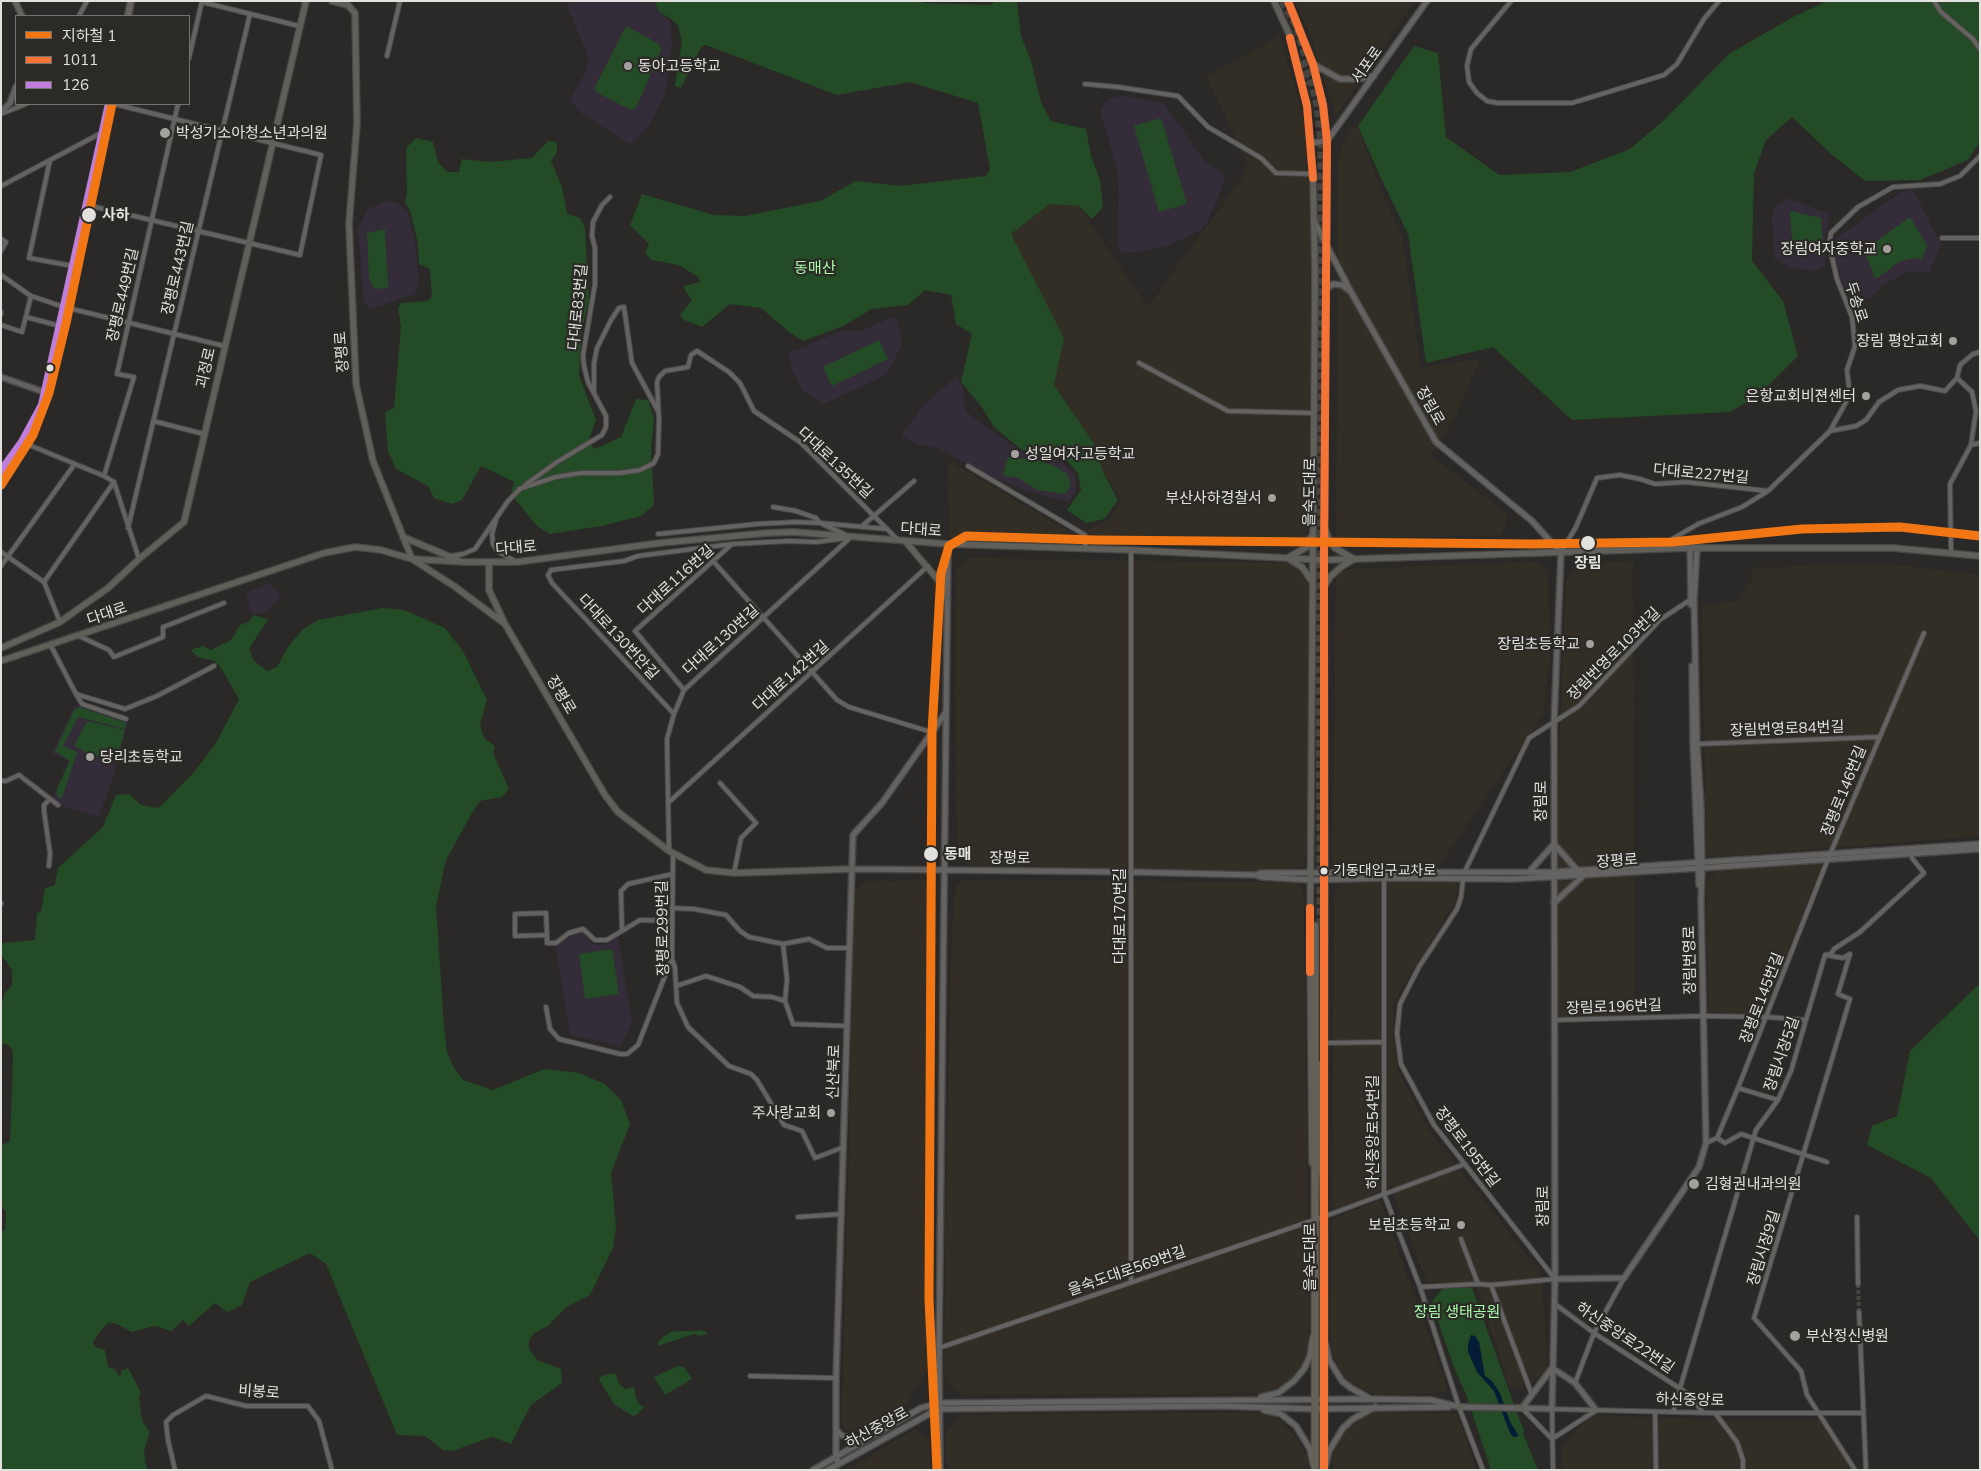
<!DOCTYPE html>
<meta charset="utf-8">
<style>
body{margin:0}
#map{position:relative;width:1981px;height:1471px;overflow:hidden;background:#2a2927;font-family:Mulish,"Noto Sans KR",sans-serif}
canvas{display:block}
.frame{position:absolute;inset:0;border:2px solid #e2e1de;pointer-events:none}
.legend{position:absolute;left:15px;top:15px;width:175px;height:90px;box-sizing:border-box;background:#2b2a26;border:1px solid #747370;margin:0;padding:6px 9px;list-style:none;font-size:15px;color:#e2e1de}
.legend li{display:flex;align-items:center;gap:10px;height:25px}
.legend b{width:25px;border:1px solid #747370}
</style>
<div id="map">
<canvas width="1981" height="1471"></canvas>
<div class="frame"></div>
<ul class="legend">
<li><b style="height:6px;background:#f27613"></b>지하철 1</li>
<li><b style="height:6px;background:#f57335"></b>1011</li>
<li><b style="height:6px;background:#c07fdc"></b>126</li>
</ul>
</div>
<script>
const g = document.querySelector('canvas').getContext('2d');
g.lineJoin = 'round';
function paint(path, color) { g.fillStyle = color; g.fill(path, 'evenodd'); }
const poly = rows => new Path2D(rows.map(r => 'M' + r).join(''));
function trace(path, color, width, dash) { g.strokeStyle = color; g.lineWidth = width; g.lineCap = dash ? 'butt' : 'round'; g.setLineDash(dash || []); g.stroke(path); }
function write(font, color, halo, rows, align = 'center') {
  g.font = font + ' Mulish,"Noto Sans KR",sans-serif'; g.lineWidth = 4.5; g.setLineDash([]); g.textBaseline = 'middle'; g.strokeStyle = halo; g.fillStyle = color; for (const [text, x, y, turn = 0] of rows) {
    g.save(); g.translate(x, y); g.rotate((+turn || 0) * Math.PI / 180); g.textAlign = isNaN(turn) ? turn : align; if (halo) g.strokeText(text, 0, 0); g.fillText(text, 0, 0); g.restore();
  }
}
const built = poly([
 [1294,1,1415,1,1336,116,1333,115,1333,106,1308,29],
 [1280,36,1304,119,1310,185,1312,257,1307,540,1305,542,951,542,949,538,948,460,1075,535,1108,521,1122,501,1103,472,1093,442,1054,385,1064,338,1010,234,1050,204,1079,206,1148,307,1242,178,1248,164,1206,76],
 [1358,126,1378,183,1402,236,1421,368,1480,359,1456,415,1431,455,1508,515,1502,535,1336,539,1338,162,1342,145,1350,129],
 [969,558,1290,563,1302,570,1307,576,1309,588,1307,852,1302,865,1299,867,1271,871,968,865,957,855,955,695,956,570],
 [1633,561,1634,1016,1562,1017,1559,1015,1559,760,1566,580,1577,567,1585,562],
 [1540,562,1548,576,1550,655,1543,714,1436,870,1344,870,1332,861,1336,578,1341,572,1351,569],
 [1826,564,1899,565,1980,575,1980,836,1715,857,1706,853,1702,606,1740,600,1752,579,1752,567,1780,567],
 [1823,862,1763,1015,1709,1012,1706,882,1717,871],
 [923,880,933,889,930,1366,901,1412,864,1433,845,1430,842,1427,855,890,868,881],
 [963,880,1110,880,1295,883,1302,887,1304,898,1309,1346,1301,1367,1291,1381,1280,1389,1268,1393,963,1395,954,1390,948,1383,944,1373,945,1240,952,928,956,887],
 [1454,882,1458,886,1456,900,1401,990,1393,1006,1393,1040,1398,1071,1428,1129,1542,1275,1547,1370,1527,1387,1510,1388,1475,1282,1427,1282,1395,1199,1393,1185,1336,1210,1332,1206,1334,896,1336,890,1344,883],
 [1380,1200,1434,1351,1448,1390,1441,1393,1374,1394,1353,1384,1339,1368,1332,1353,1330,1327,1332,1219],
 [1268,1412,1287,1427,1299,1441,1308,1458,1308,1470,947,1470,946,1433,960,1415],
 [1374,1412,1457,1414,1477,1470,1333,1470,1333,1455,1339,1440,1346,1430,1364,1416],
 [1590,1415,1738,1421,1820,1420,1845,1458,1850,1470,1561,1470,1562,1446],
 [915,1429,929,1439,930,1470,846,1470]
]);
const education = poly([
 [569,1,655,1,659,12,670,21,672,44,665,93,651,122,638,138,630,144,581,113,569,99,585,74,589,58,568,8],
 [1122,96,1164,103,1205,162,1223,173,1224,182,1207,223,1201,230,1169,245,1145,251,1122,253,1118,249,1119,189,1117,168,1100,111,1104,104,1111,98],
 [1912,188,1941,244,1929,273,1906,272,1881,287,1872,296,1855,304,1844,287,1834,255,1834,240,1901,192],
 [1787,198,1830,214,1825,237,1825,266,1814,271,1791,268,1774,258,1772,218,1774,207],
 [384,202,396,202,408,211,415,244,419,282,414,294,371,309,364,302,358,229,368,209],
 [895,316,901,335,901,347,886,375,824,404,803,391,792,370,789,353,841,331,860,331],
 [957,376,963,388,965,411,997,435,1023,452,1048,456,1062,462,1075,475,1076,491,1069,502,1030,492,994,478,938,448,919,445,901,435,925,404],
 [270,583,281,597,264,613,255,614,251,611,246,593],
 [75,705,128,722,114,773,99,817,66,807,52,798,69,761,52,753],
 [582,933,593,944,606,945,618,938,632,1023,620,1046,570,1035,556,947,572,936]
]);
const green = poly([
 [655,1,922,1,923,3,991,5,995,1,1017,1,1021,36,1031,61,1041,102,1051,121,1086,129,1091,156,1100,180,1103,207,1092,219,1079,206,1050,204,1011,234,1064,338,1054,385,1093,442,1103,472,1118,500,1104,519,1086,523,1067,510,1081,490,1078,473,1060,453,1022,450,994,427,981,406,961,382,972,334,956,324,951,295,925,290,908,305,872,309,843,326,803,341,789,332,761,308,730,304,702,327,684,320,680,315,692,300,686,292,684,286,700,282,698,277,679,265,651,260,645,253,649,244,630,225,642,194,714,215,745,216,820,201,856,181,900,186,986,176,990,169,978,103,910,82,837,95,706,45,701,47,681,88,675,86,682,41,678,25,670,18,659,12],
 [1827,1,1980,1,1980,141,1968,160,1920,180,1865,181,1831,154,1792,117,1766,140,1754,173,1752,261,1783,301,1798,356,1757,397,1729,412,1572,420,1493,347,1426,363,1408,234,1380,176,1358,126,1414,46,1438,53,1446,137,1499,175,1570,172,1630,149,1664,120,1729,54,1793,17],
 [626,26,659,44,661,50,636,108,631,110,596,92,595,87],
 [1161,118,1187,204,1159,212,1134,126],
 [416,138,433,142,438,162,447,172,459,172,462,159,490,162,532,158,548,141,557,142,557,152,551,161,562,187,567,214,580,218,585,228,589,300,581,333,579,375,596,420,588,442,595,449,621,437,636,399,648,400,654,418,651,449,654,505,641,516,601,526,550,534,537,526,511,494,514,482,481,466,462,500,453,504,434,498,428,486,396,469,388,451,385,412,394,408,401,327,398,308,401,303,428,301,432,296,430,269,419,264,418,244,410,210,405,203,407,193,406,148],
 [1790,211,1821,218,1823,251,1802,251,1792,244],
 [1910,217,1927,245,1922,259,1915,258,1900,261,1879,277,1875,278,1864,250],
 [385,229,388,288,374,289,369,277,367,233],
 [879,340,888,359,832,386,823,367],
 [1008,457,1040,461,1055,466,1067,474,1071,485,1065,494,1037,490,1018,478,1003,475],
 [383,608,404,610,445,628,463,651,487,700,480,725,484,738,495,746,493,753,509,789,502,797,480,801,472,813,446,860,436,906,444,1027,447,1052,454,1068,463,1080,493,1090,544,1069,579,1073,605,1084,621,1100,630,1124,611,1173,616,1227,613,1248,590,1295,566,1307,548,1326,534,1333,529,1341,529,1349,537,1360,561,1369,562,1383,531,1405,511,1444,492,1437,452,1451,443,1450,425,1436,397,1435,326,1264,310,1253,250,1282,242,1305,227,1312,215,1303,189,1326,183,1320,171,1331,155,1326,132,1332,115,1323,108,1323,102,1329,93,1342,95,1347,105,1350,108,1367,115,1369,119,1376,121,1375,121,1371,128,1368,141,1393,139,1397,142,1421,150,1432,144,1451,146,1466,148,1470,1,1470,1,1232,5,1230,6,1212,1,1205,1,1146,10,1141,13,1057,12,1049,6,1044,1,1044,1,1008,5,993,12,985,12,970,1,954,1,946,3,943,35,940,37,913,41,912,45,888,55,885,58,868,103,827,116,795,129,794,141,805,159,808,195,771,216,743,239,699,223,671,215,661,198,657,191,651,193,649,203,646,211,650,231,640,240,625,249,622,253,615,268,619,249,649,254,661,267,671,277,667,288,647,302,630,318,620],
 [79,707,126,723,125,729,78,717,63,746,77,752,62,798,60,798,57,796,57,789,70,761,55,751,74,710],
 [87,721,125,730,116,762,84,752,83,750,74,746],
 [612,949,619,994,585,999,579,954],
 [1977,986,1980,986,1980,1241,1931,1178,1867,1145,1872,1126,1897,1116,1910,1051],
 [1444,1287,1472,1288,1518,1416,1524,1430,1523,1433,1538,1470,1491,1470,1466,1394,1455,1370,1432,1304,1433,1300],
 [679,1331,705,1331,707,1334,701,1336,694,1334,658,1346,658,1342,664,1336,671,1332],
 [678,1366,685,1368,692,1379,665,1395,654,1377],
 [615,1373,620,1385,625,1389,634,1387,636,1398,640,1405,644,1407,638,1414,633,1416,614,1404,600,1381,599,1377,602,1376]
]);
const water = poly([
 [1471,1335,1475,1336,1479,1342,1485,1376,1492,1381,1500,1393,1510,1422,1519,1436,1513,1437,1510,1433,1494,1391,1477,1372,1468,1352,1468,1345]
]);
const minorTunnel = poly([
 [1858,1284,1859,1312]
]);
const trunkTunnel = poly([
 [1282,1,1296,26,1309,70,1317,106,1321,144,1319,542,1320,927],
 [1302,61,1308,85]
]);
const minor = poly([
 [1511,1,1471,49,1467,66,1469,82,1477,93,1487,101,1498,103,1572,103,1664,75,1677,64,1704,19,1719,1],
 [1934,1,1941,12,1973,39,1980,49],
 [202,2,299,26],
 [79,16,87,1],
 [387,56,400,1],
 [189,58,202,1],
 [1085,84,1118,87,1178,96,1208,127,1261,158,1276,173,1313,174],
 [1,114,26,104],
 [50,160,29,258,73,266],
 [1,186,103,132],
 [87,205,300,255,321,155,114,104],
 [1942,238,1980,238],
 [1,239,6,242,1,251],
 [1,275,31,296,64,307,224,346],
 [1,312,1,314],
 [26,317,60,326],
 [1,325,22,332,31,296],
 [1139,363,1228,411,1313,413],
 [594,391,594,363,597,348,611,320,619,308,624,307,632,363,658,411],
 [153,421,204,434],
 [1830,431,1856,426,1866,420,1879,402,1898,390,1920,386,1945,391,1957,378,1960,365,1973,354,1980,352],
 [22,442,104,476,114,482,139,559],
 [1971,445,1980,443],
 [968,466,1085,535,1085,549],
 [104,476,134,377,117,374,178,104],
 [525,485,557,462,602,435,606,427,606,416,588,382,584,366,583,355,595,284,595,248,592,236,593,222,602,205,610,197],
 [519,489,556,477,581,473,620,473,640,470,654,463,658,454,659,420,657,382,659,377,665,371,688,367,691,355,697,351,729,372,740,383,754,411,800,442,898,540],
 [773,507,796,511,816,518,820,523,887,529],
 [496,520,492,534,493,544,497,551,515,561],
 [861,527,914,481],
 [128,528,250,14],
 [658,534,757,524,796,522,820,523,844,534],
 [1657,548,1698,524,1742,507,1768,491,1830,431,1846,402,1849,388,1847,370,1855,346,1852,317,1837,279,1829,244,1831,233,1858,207,1893,187,1940,184,1960,176,1980,156],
 [1131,550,1131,1282],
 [1,552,44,582,60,622],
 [1561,552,1576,527,1597,478,1620,475,1640,479,1655,484,1686,482,1768,491],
 [1951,553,1950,484,1971,445,1976,411,1972,392,1957,378],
 [451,556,463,554,475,549,508,501,520,489],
 [713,561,837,700,849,707,931,732],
 [1,566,74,465],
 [44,582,114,482],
 [79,636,109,650,114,657,163,637,163,627,166,626,224,603],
 [51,646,76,694,125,709,157,696,214,666],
 [684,690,635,631,732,544],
 [76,694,82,704,126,719],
 [674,714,552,583,548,575,551,570,624,561,638,556,732,544,790,541,816,542,846,538],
 [1697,744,1879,737],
 [1,781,6,781,19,775,58,805],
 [720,783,756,823,741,838,734,873],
 [669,802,928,566],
 [669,851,667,739,674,714,684,690,851,537],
 [673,853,672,958,675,968,677,1003,688,1027,729,1066,751,1074,757,1080,784,1125,802,1131,815,1158,844,1147],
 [49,866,50,853,44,811,44,805,50,799],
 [1464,873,1529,738,1579,706,1661,619,1690,600],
 [1384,877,1384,1194,1420,1287,1459,1407,1483,1470],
 [1463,879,1461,897,1457,909,1419,967,1400,1004,1397,1033,1401,1064,1434,1125,1555,1279],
 [1,903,1,904],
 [672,908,694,909,726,915,740,931,749,937,783,944,809,939,827,948,850,948],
 [622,931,621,891,628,884,673,874],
 [547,935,515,936,515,914,546,913,547,935,547,943,556,943,569,933,583,929,595,940,607,940,640,920,672,921],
 [783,944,787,979,785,1001,793,1024,847,1026],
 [1850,954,1838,994,1850,999,1754,1318,1801,1371,1807,1395,1855,1470],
 [1826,955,1843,958,1850,954],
 [676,986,706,976,740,987,753,996,772,997,785,1001],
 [546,1007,550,1029,559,1039,620,1054,627,1054,638,1045,672,958],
 [1555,1020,1703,1016,1767,1017,1806,1020],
 [1325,1043,1384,1042],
 [1738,1088,1778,1100],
 [1717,1138,1725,1143,1741,1134,1827,1162],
 [1706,1143,1717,1138,1738,1088,1828,859,1924,633],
 [798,1217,842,1214],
 [1857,1217,1858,1284],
 [1478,1284,1491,1285,1555,1279],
 [1491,1285,1532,1395],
 [1420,1287,1478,1284,1461,1239],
 [1555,1304,1594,1333,1690,1395,1703,1413],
 [1859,1312,1866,1470],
 [939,1348,1323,1217,1465,1164],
 [750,1376,836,1378],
 [1575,1383,1594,1333,1624,1278],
 [1522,1408,1552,1439,1595,1411],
 [1655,1412,1656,1470],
 [1673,1412,1756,1130,1778,1100,1791,1071,1825,955,1831,954,1834,949,1860,932,1924,873,1912,858,1911,853],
 [1715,1413,1737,1442,1743,1460,1743,1470],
 [175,1470,168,1440,166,1422,173,1415,206,1396,246,1406,308,1406,319,1421,332,1470],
 [1553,1470,1552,1409,1715,1413,1863,1413]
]);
const tertiary = poly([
 [15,1,22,16],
 [1313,64,1340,79,1358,79,1374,76],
 [1,112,10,103,16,87],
 [1312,143,1327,141,1427,1],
 [1314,221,1351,292,1436,442,1532,521,1561,553,1554,723,1555,1279,1552,1409,1522,1408],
 [1326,289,1333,284,1342,285,1350,291],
 [1,377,44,392],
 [1690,548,1691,605],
 [1692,666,1693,743,1699,885],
 [852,869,1131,872,1256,875,1261,873,1554,872,1980,844],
 [1529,872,1554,844,1578,871],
 [1256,875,1261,877,1311,880,1384,878,1514,879,1702,868,1980,849],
 [1554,903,1583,876],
 [1555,1279,1624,1278,1699,1167,1706,1143,1701,900,1702,868,1701,806,1697,744,1694,600,1697,549],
 [1326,1345,1329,1360,1342,1381,1351,1388,1369,1398],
 [1261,1397,1278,1393,1294,1381,1304,1369,1310,1356,1313,1337],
 [1463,1407,1517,1408],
 [1522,1408,1552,1368,1575,1383,1596,1410],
 [1264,1410,1281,1414,1296,1426,1310,1449,1313,1464],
 [836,1429,841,1435,851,1439,865,1440],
 [838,1463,836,1456,836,1378,853,835,882,803,946,712],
 [1326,1464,1329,1451,1343,1428,1353,1419,1375,1407],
 [813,1470,921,1408,939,1403,1372,1399,1431,1400,1459,1407],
 [828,1470,938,1409,1219,1406,1315,1409,1449,1407],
 [940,1470,939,1348,948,544]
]);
const secondary = poly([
 [332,1,348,5,355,13,357,123,349,224,356,384,373,461,412,559,454,586,505,624,605,795,618,812,669,851,706,870,734,873,852,869],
 [1274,1,1290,36,1307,106,1313,174,1315,277,1310,940,1312,1163],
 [1288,1,1313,64,1323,105,1327,141,1324,560,1325,873,1324,1168],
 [403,537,458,560],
 [905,541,939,581,947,599],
 [1289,557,1307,547,1311,537],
 [1289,559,1302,567,1311,580],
 [489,563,489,590,504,622],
 [1324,587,1330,577,1341,567,1354,559,1335,548,1329,540,1325,529],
 [1,648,60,622,108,588,139,559,184,522,306,1],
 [1,661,324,553,355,547,381,550,412,559,465,562,517,562,660,543,767,533,793,532,948,544,1131,550,1324,560,1690,548,1893,548,1980,556],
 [1459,1407,1463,1407],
 [1517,1408,1522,1408]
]);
const primary = poly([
 [128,16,131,1],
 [1,471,22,442,36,419,42,405,109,104]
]);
const trunk = poly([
 [1320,1065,1320,1159,1323,1178,1324,1230,1324,1470],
 [1315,1470,1315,926]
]);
const bus1 = poly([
 [1288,1,1313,64,1323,105,1327,141,1324,560,1324,1470],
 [1290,38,1307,106,1313,178],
 [1310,908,1310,972]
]);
const bus2 = poly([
 [1,471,22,442,42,405,109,104]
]);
const metro1 = poly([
 [1,485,33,435,49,393,66,323,112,104],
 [937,1470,929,1299,932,732,941,573,949,546,966,536,1095,540,1533,544,1672,542,1802,529,1900,527,1980,536]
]);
const markers = [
 [628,66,5,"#a2a19e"],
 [165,133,6,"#a2a19e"],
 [89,215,8,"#e2e1de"],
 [1887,249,5,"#a2a19e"],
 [1953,341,5,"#a2a19e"],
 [50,368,4.5,"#e2e1de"],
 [1866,396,5,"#a2a19e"],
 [1015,454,5,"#a2a19e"],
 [1272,498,5,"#a2a19e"],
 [1588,543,8,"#e2e1de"],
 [1590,644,5,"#a2a19e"],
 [90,757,5,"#a2a19e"],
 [931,854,8,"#e2e1de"],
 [1324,871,4.5,"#e2e1de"],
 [831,1113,5,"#a2a19e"],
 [1694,1184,6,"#a2a19e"],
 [1461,1225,5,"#a2a19e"],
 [1795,1336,6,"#a2a19e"]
];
const busNames = [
 ["기동대입구교차로",1333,871]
];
const streetNames = [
 ["서포로",1367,65,-55],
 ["장평로443번길",178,268,-77],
 ["장평로449번길",123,295,-77],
 ["두송로",1856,302,72],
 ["다대로83번길",578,307,-84],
 ["장평로",342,352,-94],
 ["괴정로",206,368,-77],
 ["장림로",1430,406,61],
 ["다대로135번길",835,463,43],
 ["다대로227번길",1701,474,5],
 ["을숙도대로",1310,492,-89],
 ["다대로",921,530,4],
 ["다대로",516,548,-5],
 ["다대로116번길",676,580,-42],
 ["다대로",107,614,-19],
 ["다대로130번안길",618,637,47],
 ["다대로130번길",721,640,-42],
 ["장림번영로103번길",1614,654,-45],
 ["다대로142번길",791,676,-42],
 ["장평로",561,695,59],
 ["장림번영로84번길",1787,729,-2],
 ["장평로146번길",1844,791,-68],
 ["장림로",1541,801,-90],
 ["장평로",1010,858],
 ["장평로",1617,861,-4],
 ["다대로170번길",1120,916,-90],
 ["장평로299번길",663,928,-91],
 ["장림번영로",1690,960,-91],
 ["장평로145번길",1762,998,-69],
 ["장림로196번길",1614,1007,-2],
 ["장림시장5길",1782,1054,-71],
 ["신산북로",834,1072,-88],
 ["하신중앙로54번길",1373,1132,-90],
 ["장평로195번길",1467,1147,53],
 ["장림로",1543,1206,-90],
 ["장림시장9길",1764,1248,-73],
 ["을숙도대로",1310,1257,-90],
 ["을숙도대로569번길",1127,1271,-19],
 ["하신중앙로22번길",1625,1338,34],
 ["비봉로",259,1392,4],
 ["하신중앙로",1690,1400,1],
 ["하신중앙로",877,1428,-29]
];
const poiNames = [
 ["동아고등학교",638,66,"left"],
 ["박성기소아청소년과의원",176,133,"left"],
 ["장림여자중학교",1877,249],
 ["장림 평안교회",1943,341],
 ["은항교회비젼센터",1856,396],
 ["성일여자고등학교",1025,454,"left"],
 ["부산사하경찰서",1262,498],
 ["장림초등학교",1580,644],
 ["당리초등학교",100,757,"left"],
 ["주사랑교회",821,1113],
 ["김형권내과의원",1705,1184,"left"],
 ["보림초등학교",1451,1225],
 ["부산정신병원",1806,1336,"left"]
];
const stopNames = [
 ["사하",102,215],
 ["장림",1588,563,"center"],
 ["동매",944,854]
];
const parkNames = [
 ["동매산",815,268],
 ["장림 생태공원",1457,1312]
];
paint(built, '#322e25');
paint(education, '#352c39');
paint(green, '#234b25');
paint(water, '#041c35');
trace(minorTunnel, '#464542', 4, [4, 2]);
trace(trunkTunnel, '#464542', 7, [7, 3.5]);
trace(minor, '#484746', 6);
trace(tertiary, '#484746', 8);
trace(secondary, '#484746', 8);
trace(primary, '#484746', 9);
trace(trunk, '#484746', 9);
trace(minor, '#646361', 4);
trace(tertiary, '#646361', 5);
trace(secondary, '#605f5a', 5.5);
trace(primary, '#66635c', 6);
trace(trunk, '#646159', 7);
trace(bus1, '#f57335', 8);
trace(bus2, '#c07fdc', 8);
trace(metro1, '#f27613', 9);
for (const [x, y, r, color] of markers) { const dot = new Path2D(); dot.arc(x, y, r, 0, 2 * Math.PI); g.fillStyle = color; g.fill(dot); trace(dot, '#2b2a26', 2); }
write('14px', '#e2e1de', '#2b2a26', busNames, 'left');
write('15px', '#e2e1de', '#2b2a26', streetNames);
write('15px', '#e2e1de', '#2b2a26', poiNames, 'right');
write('bold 15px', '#e2e1de', '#2b2a26', stopNames, 'left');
write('15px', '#a8fca9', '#2b2a26', parkNames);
</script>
